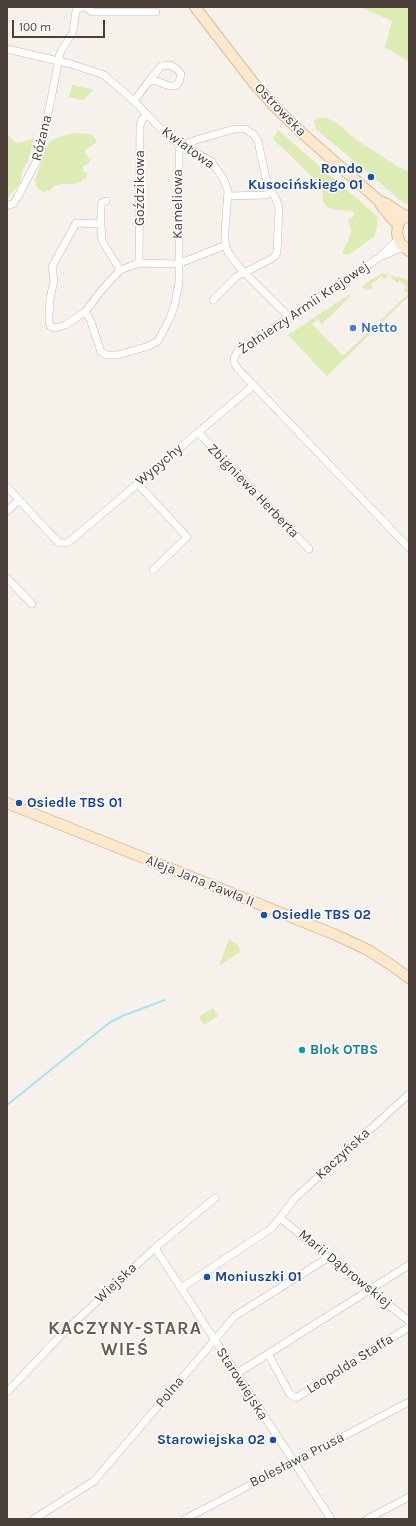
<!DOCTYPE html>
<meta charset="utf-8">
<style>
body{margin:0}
#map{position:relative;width:416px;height:1526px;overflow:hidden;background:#f6f1eb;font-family:Karla,sans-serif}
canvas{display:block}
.frame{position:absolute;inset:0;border:8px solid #4b4039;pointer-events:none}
.scale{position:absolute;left:12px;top:20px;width:93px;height:18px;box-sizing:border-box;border:2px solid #4b4039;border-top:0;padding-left:5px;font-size:12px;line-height:14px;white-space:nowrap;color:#4b4039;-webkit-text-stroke:3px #fff;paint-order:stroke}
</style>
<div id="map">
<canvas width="416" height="1526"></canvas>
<div class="frame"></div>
<div class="scale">100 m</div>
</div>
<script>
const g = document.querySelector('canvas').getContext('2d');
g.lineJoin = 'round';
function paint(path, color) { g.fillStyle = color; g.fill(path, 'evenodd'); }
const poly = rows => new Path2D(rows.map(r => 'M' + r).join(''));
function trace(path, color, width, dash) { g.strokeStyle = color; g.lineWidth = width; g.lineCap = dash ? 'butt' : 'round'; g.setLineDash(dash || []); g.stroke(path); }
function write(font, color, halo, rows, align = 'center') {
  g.font = font + ' Karla,sans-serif'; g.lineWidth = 3; g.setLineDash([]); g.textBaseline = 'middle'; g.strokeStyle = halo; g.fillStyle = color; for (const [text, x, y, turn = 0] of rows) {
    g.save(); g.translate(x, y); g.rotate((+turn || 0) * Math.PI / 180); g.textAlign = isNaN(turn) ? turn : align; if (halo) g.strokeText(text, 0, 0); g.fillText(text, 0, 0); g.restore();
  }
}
const green = poly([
 [360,7,409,7,409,62,385,47,392,21],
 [72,85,94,90,83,100,69,97],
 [319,118,326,118,337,123,355,139,390,162,409,172,409,203,405,204,316,129,314,121],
 [278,130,378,217,375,236,348,255,342,253,349,239,351,230,348,220,352,218,355,214,352,211,331,209,326,206,323,201,322,186,273,139],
 [74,133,89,134,94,136,97,142,85,150,85,153,90,160,88,164,83,166,83,171,87,174,87,178,74,184,60,184,54,186,49,191,43,192,37,187,35,180,45,151,49,142,56,138],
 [7,134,14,142,19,143,30,139,34,141,28,161,22,170,20,184,10,194,7,199],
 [382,273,409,280,409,296,327,376,288,335,350,294,349,295,350,297,322,324,317,319,312,324,343,356,408,294,403,290,407,287,400,280,397,283,389,275,384,279,381,276,371,285,373,288,371,289,365,289,362,286],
 [229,939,237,944,241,951,219,966],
 [213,1008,218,1016,204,1025,199,1017]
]);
const stream = poly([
 [7,1105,109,1023,122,1016,165,1000]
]);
const street = poly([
 [85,7,92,12,156,12],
 [7,49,71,64,104,75,134,101,161,129,175,141,211,161,223,178,228,191,225,231,225,242,228,252,239,267,290,318],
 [134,101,149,81,161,66,170,65,178,70,181,74,179,82,175,86,170,86,156,81,149,81],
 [228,196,265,195,272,192],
 [7,206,14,203,18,196,40,155,60,53,73,32,76,11,81,7],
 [101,224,101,205,103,202,106,201],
 [398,239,380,257,238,351,234,358,234,363,238,369,409,548],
 [382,256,403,247],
 [139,263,140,126,142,120,146,114],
 [120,270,102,241,101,224,76,223,52,267,54,281,50,298,49,317,49,322,51,327,56,328,65,325,85,312,101,291,120,270,139,263,178,264,226,245],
 [85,312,90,319,101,352,107,355,118,355,149,346,158,341,170,318,175,304,179,282,179,150,184,145,196,140,234,129,245,129,253,134,258,141,267,183,276,199,279,207,277,252,275,256,271,259,236,277,213,300],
 [198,432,309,549],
 [137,483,187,537,153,570],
 [7,487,57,541,60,543,66,543,70,541,254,385],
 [7,511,19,500],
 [7,578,32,604],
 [280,1218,409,1321],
 [155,1248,331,1519],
 [181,1288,272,1228,295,1198,409,1094],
 [268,1354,290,1394,296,1398,409,1327],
 [236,1374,409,1265],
 [7,1392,65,1331,155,1248,215,1198],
 [34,1519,94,1481,235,1316,329,1257],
 [185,1519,409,1402],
 [367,1519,409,1497]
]);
const secondary = poly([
 [195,7,256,86,277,109,302,133,378,200,383,208,398,225],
 [380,201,387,204,406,217],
 [409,215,401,220,398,225,397,234,400,243,409,251],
 [7,803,336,935,368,950,394,967,409,978]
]);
const markers = [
 [371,177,4,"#1a4fb4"],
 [353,328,4,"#3f7fe0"],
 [19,803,4,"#1a4fb4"],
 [264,915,4,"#1a4fb4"],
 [302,1050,4,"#0f9aa8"],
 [207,1277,4,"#1a4fb4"],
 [273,1440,4,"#1a4fb4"]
];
const streetNames = [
 ["Ostrowska",280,110,46],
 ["Różana",42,138,-76],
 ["Kwiatowa",188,148,36],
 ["Goździkowa",140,188,-90],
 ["Kameliowa",178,204,-90],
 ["Żołnierzy Armii Krajowej",304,308,-34],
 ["Wypychy",159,465,-40],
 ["Zbigniewa Herberta",253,491,46],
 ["Aleja Jana Pawła II",200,881,22],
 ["Kaczyńska",343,1154,-43],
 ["Marii Dąbrowskiej",345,1269,39],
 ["Wiejska",116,1283,-43],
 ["Leopolda Staffa",350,1364,-32],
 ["Starowiejska",242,1384,57],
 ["Polna",170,1392,-50],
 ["Bolesława Prusa",297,1460,-27]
];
const transitNames = [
 ["Rondo",363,169,"right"],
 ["Kusocińskiego 01",363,185,"right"],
 ["Osiedle TBS 01",27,803],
 ["Osiedle TBS 02",272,915],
 ["Moniuszki 01",215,1277],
 ["Starowiejska 02",265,1440,"right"]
];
const shopNames = [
 ["Netto",361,328]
];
const cultureNames = [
 ["Blok OTBS",310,1050]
];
const districtNames = [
 ["KACZYNY-STARA",125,1329],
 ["WIEŚ",125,1350]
];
paint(green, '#ddebb4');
trace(stream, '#a8e4f3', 2);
trace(street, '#c5b9b0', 8);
trace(secondary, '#dabd9d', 12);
trace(street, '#fff', 7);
trace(secondary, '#ffe8cc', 10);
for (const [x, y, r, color] of markers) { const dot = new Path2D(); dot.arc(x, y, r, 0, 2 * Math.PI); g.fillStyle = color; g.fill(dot); trace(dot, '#fff', 1.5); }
write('14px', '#4b4039', '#fff', streetNames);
write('bold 14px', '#164399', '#fff', transitNames, 'left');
write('bold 14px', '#366cbe', '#fff', shopNames, 'left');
write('bold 14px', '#0d838f', '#fff', cultureNames, 'left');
g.letterSpacing = '1px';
write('bold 18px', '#6e5b4f', '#fff', districtNames);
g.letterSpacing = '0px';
</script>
